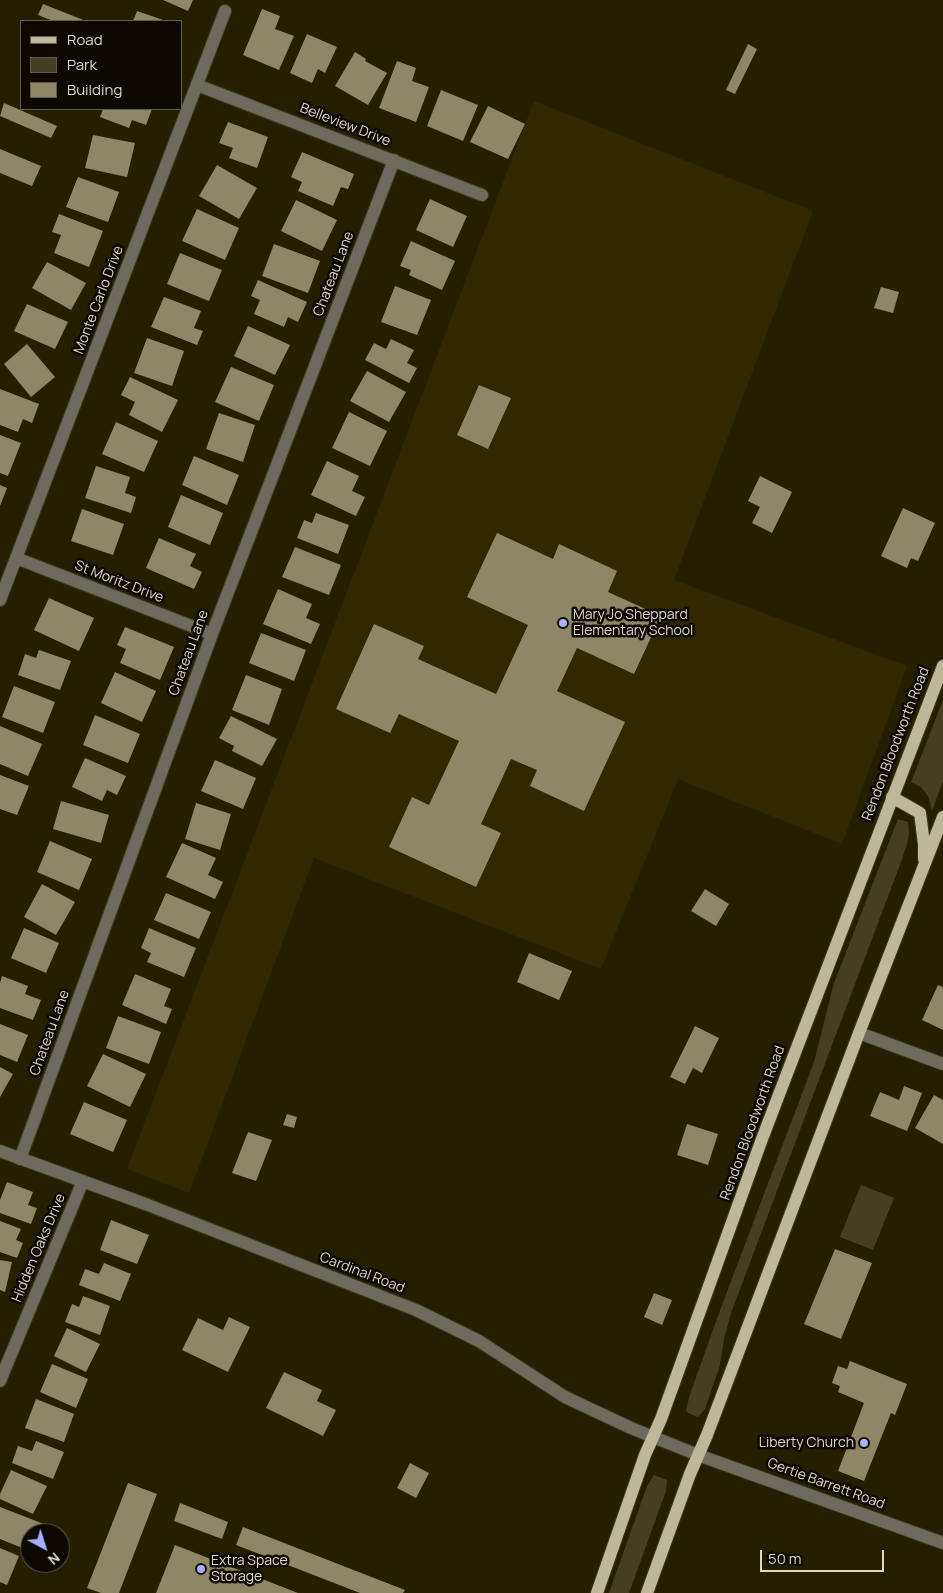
<!DOCTYPE html>
<style>
body{margin:0}
#map{position:relative;width:943px;height:1593px;overflow:hidden;background:#251f01;font-family:Manrope,sans-serif}
canvas{display:block}
.legend{position:absolute;left:20px;top:20px;width:162px;height:90px;box-sizing:border-box;background:#0b0901;border:1px solid #5f5c50;margin:0;padding:6px 9px;list-style:none;font-size:15px;color:#dcd9c7}
.legend li{display:flex;align-items:center;gap:10px;height:25px}
.legend b{width:25px;border:1px solid #5f5c50}
.north{position:absolute;left:20px;top:1523px;width:50px;height:50px;box-sizing:border-box;background:#0b0901;border:1px solid #5f5c50;border-radius:50%;rotate:140deg;font-size:14px;font-weight:700;line-height:20px;text-align:center;color:#dcd9c7}
.north::after{content:'';display:block;margin:auto;width:18px;height:22px;background:#a8b0fc;clip-path:polygon(50% 0,100% 100%,50% 72%,0 100%)}
.scale{position:absolute;left:760px;top:1550px;width:124px;height:22px;box-sizing:border-box;border:2px solid #dcd9c7;border-top:0;padding-left:6px;font-size:15px;line-height:18px;white-space:nowrap;color:#dcd9c7;-webkit-text-stroke:4px #0b0901;paint-order:stroke}
</style>
<div id="map">
<canvas width="943" height="1593"></canvas>
<ul class="legend">
<li><b style="height:6px;background:#beb89a"></b>Road</li>
<li><b style="height:14px;background:#453f22"></b>Park</li>
<li><b style="height:14px;background:#8d8765"></b>Building</li>
</ul>
<div class="north">N</div>
<div class="scale">50 m</div>
</div>
<script>
const g = document.querySelector('canvas').getContext('2d');
g.lineJoin = 'round';
function paint(path, color) { g.fillStyle = color; g.fill(path, 'evenodd'); }
const poly = rows => new Path2D(rows.map(r => 'M' + r).join(''));
function trace(path, color, width, dash) { g.strokeStyle = color; g.lineWidth = width; g.lineCap = dash ? 'butt' : 'round'; g.setLineDash(dash || []); g.stroke(path); }
function write(font, color, halo, rows, align = 'center') {
  g.font = font + ' Manrope,sans-serif'; g.lineWidth = 5; g.setLineDash([]); g.textBaseline = 'middle'; g.strokeStyle = halo; g.fillStyle = color; for (const [text, x, y, turn = 0] of rows) {
    g.save(); g.translate(x, y); g.rotate((+turn || 0) * Math.PI / 180); g.textAlign = isNaN(turn) ? turn : align; if (halo) g.strokeText(text, 0, 0); g.fillText(text, 0, 0); g.restore();
  }
}
const built = poly([
 [534,101,813,211,674,580,907,666,842,844,678,779,601,969,314,858,189,1193,127,1169]
]);
const green = poly([
 [943,700,943,781,932,811,928,796,921,787,911,782],
 [898,819,908,822,909,833,907,844,901,862,731,1313,724,1339,720,1365,705,1409,698,1417,688,1413,686,1410,690,1394,719,1313,814,1062,834,983],
 [861,1185,894,1198,873,1250,840,1237],
 [654,1475,667,1480,666,1491,629,1593,609,1593,647,1486]
]);
const building = poly([
 [163,0,193,0,188,11],
 [43,4,86,21,53,21,38,15],
 [262,9,280,16,275,29,294,36,279,70,243,55],
 [137,11,166,21,133,21],
 [307,34,337,47,325,73,318,69,312,83,290,73],
 [748,44,757,49,735,94,726,90],
 [355,52,366,59,365,61,387,73,368,105,335,86],
 [397,61,416,68,412,81,429,87,416,122,379,108],
 [441,90,478,105,463,141,427,126],
 [4,103,57,126,51,138,0,116],
 [488,106,525,124,508,159,470,142],
 [103,109,152,109,146,125,132,120,129,128,100,117],
 [228,122,268,137,257,168,229,158,233,148,219,143],
 [93,135,135,143,127,177,85,168],
 [0,149,41,166,32,186,0,173],
 [302,152,354,174,348,189,341,187,333,206,298,191,302,182,291,177],
 [217,165,257,188,239,219,199,196],
 [78,177,119,192,108,222,66,207],
 [430,199,467,216,453,247,416,230],
 [296,200,337,220,322,251,281,231],
 [197,209,239,228,225,260,182,241],
 [59,214,103,231,89,267,54,253,61,235,52,232],
 [411,241,455,261,442,290,409,275,411,270,400,266],
 [274,244,320,261,308,293,262,276],
 [180,253,222,270,209,301,167,284],
 [47,262,86,283,71,310,32,288],
 [258,280,307,302,298,322,288,317,284,327,254,314,260,300,251,296],
 [395,286,431,300,417,335,381,322],
 [881,287,899,292,893,313,874,308],
 [164,297,201,311,194,328,203,331,197,345,151,327],
 [27,304,68,322,55,349,14,331],
 [248,326,290,345,275,375,234,356],
 [147,338,184,351,172,386,134,373],
 [391,339,414,350,407,363,417,368,409,383,365,360,374,343,386,349],
 [27,344,55,377,31,397,4,364],
 [231,367,274,385,259,421,215,402],
 [367,371,406,392,389,422,350,401],
 [130,377,178,400,162,432,129,415,135,402,121,395],
 [479,385,511,398,488,449,457,435],
 [0,389,39,404,32,423,23,419,18,432,0,425],
 [349,412,387,431,370,466,332,448],
 [219,413,255,425,243,462,206,449],
 [116,422,158,441,144,472,102,454],
 [0,435,21,443,8,476,0,473],
 [194,456,239,475,227,505,182,485],
 [327,461,359,476,352,491,365,497,356,516,311,495],
 [96,466,130,477,125,493,136,497,131,513,85,498],
 [760,476,792,492,772,533,752,523,760,507,748,501],
 [0,485,7,488,0,506],
 [181,495,223,513,210,545,168,527],
 [903,508,935,523,918,561,911,558,907,568,881,556],
 [82,509,124,524,113,555,71,541],
 [316,513,349,525,338,554,297,538,304,520,312,523],
 [497,533,553,559,559,544,617,571,608,592,661,616,634,674,577,648,557,691,625,722,584,811,530,786,537,770,511,759,481,824,501,833,476,887,389,847,412,797,429,805,459,741,399,714,390,733,336,709,374,624,424,646,418,659,496,694,528,625,467,597],
 [159,538,196,554,190,566,202,572,194,589,146,568],
 [295,547,341,565,329,595,282,577],
 [278,589,312,604,306,618,320,624,311,644,263,624],
 [49,598,94,618,79,651,34,630],
 [125,627,174,647,160,680,120,663,126,649,117,645],
 [261,633,306,650,294,681,249,663],
 [39,650,71,661,60,690,18,675,25,654,36,658],
 [115,672,156,691,142,722,101,703],
 [246,675,282,689,269,725,232,710],
 [14,686,55,702,43,733,2,717],
 [95,715,140,734,128,763,83,745],
 [231,716,277,739,262,766,232,751,234,746,219,738],
 [0,726,42,744,28,776,0,764],
 [85,758,126,776,117,795,107,790,102,801,72,787],
 [215,760,256,778,243,809,201,791],
 [0,775,29,786,17,815,0,809],
 [61,801,109,815,101,843,53,829],
 [196,803,231,814,220,850,185,839],
 [50,841,92,859,79,890,37,872],
 [182,843,216,858,208,875,223,882,215,899,166,877],
 [42,884,75,902,56,935,24,917],
 [705,889,729,904,716,926,691,911],
 [166,893,211,912,199,939,154,920],
 [24,928,59,943,46,973,11,958],
 [149,928,196,948,184,977,147,962,151,953,141,948],
 [529,953,572,971,559,1000,517,982],
 [135,974,171,989,164,1006,172,1009,166,1024,122,1005],
 [2,976,28,986,25,994,41,1000,33,1020,0,1008,0,983],
 [938,985,943,987,943,1030,922,1020],
 [118,1016,161,1032,149,1064,106,1048],
 [0,1024,28,1035,17,1062,0,1055],
 [695,1026,719,1038,702,1073,693,1068,685,1084,670,1077],
 [103,1054,146,1074,130,1107,87,1086],
 [0,1067,13,1074,0,1097],
 [904,1086,922,1093,907,1131,870,1116,880,1092,899,1100],
 [934,1095,943,1100,943,1144,915,1128],
 [84,1102,127,1120,113,1152,70,1134],
 [287,1114,297,1117,294,1128,283,1125],
 [687,1124,718,1134,708,1165,677,1155],
 [248,1132,272,1140,256,1181,232,1173],
 [7,1182,33,1192,28,1205,37,1208,31,1224,0,1213,0,1200],
 [111,1220,149,1235,137,1264,100,1250],
 [0,1221,21,1229,16,1240,23,1243,17,1258,0,1252],
 [835,1249,872,1263,841,1339,804,1324],
 [0,1260,12,1262,5,1292,0,1290],
 [104,1263,131,1274,120,1301,79,1285,85,1269,99,1274],
 [654,1293,672,1300,662,1325,644,1317],
 [83,1296,110,1306,100,1335,65,1322,72,1304,79,1307],
 [229,1317,250,1327,228,1372,182,1350,198,1318,223,1330],
 [67,1328,100,1344,86,1372,54,1356],
 [850,1361,907,1384,895,1415,891,1413,864,1481,838,1471,864,1403,838,1392,840,1386,832,1383,838,1366,847,1369],
 [52,1364,88,1379,76,1408,40,1392],
 [284,1372,322,1390,317,1401,336,1410,323,1436,266,1408],
 [36,1399,74,1414,64,1442,25,1428],
 [36,1441,64,1452,53,1479,12,1463,18,1446,32,1451],
 [410,1463,429,1473,416,1498,397,1488],
 [11,1470,47,1486,33,1514,0,1499,0,1494],
 [128,1483,157,1494,119,1593,101,1593,87,1588],
 [180,1503,228,1522,222,1539,174,1521],
 [0,1507,44,1524,41,1533,30,1533,30,1551,0,1539],
 [243,1527,405,1590,403,1593,360,1593,236,1545],
 [175,1545,298,1593,156,1593],
 [0,1548,19,1556,7,1585,0,1582]
]);
const minor = poly([
 [197,85,482,195],
 [16,558,212,634],
 [0,600,225,11],
 [859,1033,943,1064],
 [0,1151,148,1205,416,1310,479,1341,565,1397,631,1428,698,1455,943,1543],
 [20,1159,212,634,394,160],
 [0,1381,83,1181]
]);
const major = poly([
 [892,797,920,813,924,844,924,859],
 [597,1593,645,1455,661,1419,762,1139,943,666],
 [647,1593,690,1474,707,1435,859,1033,943,817]
]);
const markers = [
 [563,623,5,"#a8b0fc"],
 [864,1443,5,"#a8b0fc"],
 [201,1569,5,"#a8b0fc"]
];
const streetNames = [
 ["Belleview Drive",345,125,21],
 ["Chateau Lane",334,274,-69],
 ["Monte Carlo Drive",99,300,-69],
 ["St Moritz Drive",119,582,21],
 ["Chateau Lane",189,653,-70],
 ["Rendon Bloodworth Road",896,744,-69],
 ["Chateau Lane",50,1033,-70],
 ["Rendon Bloodworth Road",753,1123,-70],
 ["Hidden Oaks Drive",39,1248,-67],
 ["Cardinal Road",362,1273,21],
 ["Gertie Barrett Road",826,1484,20]
];
const poiNames = [
 ["Mary Jo Sheppard",573,615],
 ["Elementary School",573,631],
 ["Liberty Church",854,1443,"right"],
 ["Extra Space",211,1561],
 ["Storage",211,1577]
];
paint(built, '#302900');
paint(green, '#453f22');
paint(building, '#8d8765');
trace(minor, '#3f391d', 14);
trace(major, '#3f391d', 14);
trace(minor, '#6d6b5d', 12);
trace(major, '#beb89a', 12);
for (const [x, y, r, color] of markers) { const dot = new Path2D(); dot.arc(x, y, r, 0, 2 * Math.PI); g.fillStyle = color; g.fill(dot); trace(dot, '#0b0901', 2); }
write('14px', '#dcd9c7', '#0b0901', streetNames);
write('14px', '#dcd9c7', '#0b0901', poiNames, 'left');
</script>
